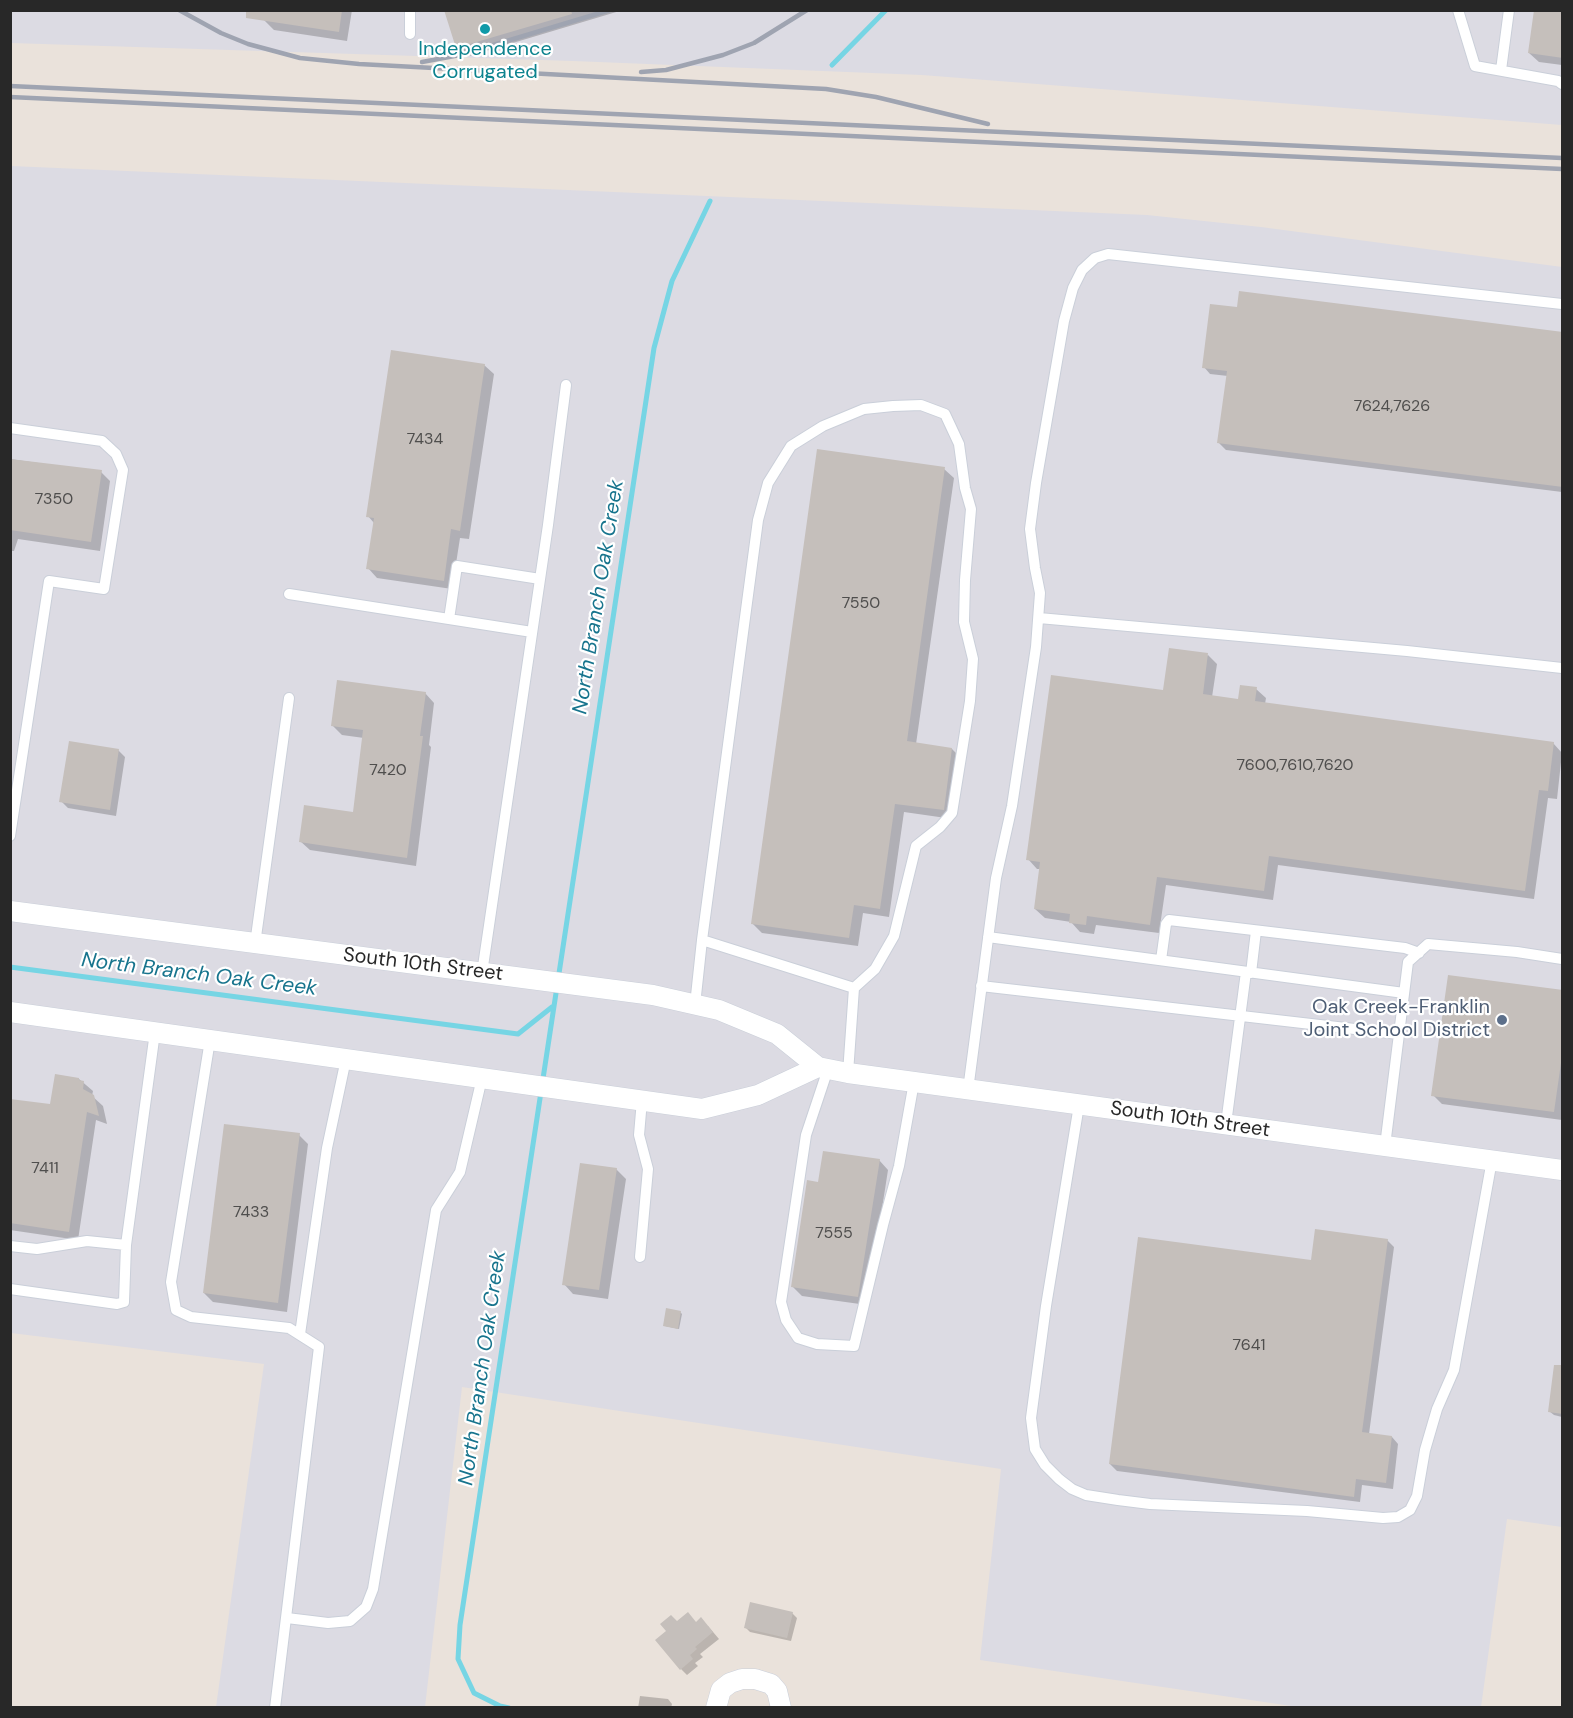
<!DOCTYPE html>
<style>
body{margin:0}
#map{position:relative;width:1573px;height:1718px;overflow:hidden;background:#eae2db;font-family:"DM Sans",sans-serif}
canvas{display:block}
.frame{position:absolute;inset:0;border:12px solid #282828;pointer-events:none}
</style>
<div id="map">
<canvas width="1573" height="1718"></canvas>
<div class="frame"></div>
</div>
<script>
const g = document.querySelector('canvas').getContext('2d');
g.lineJoin = 'round';
function paint(path, color) { g.fillStyle = color; g.fill(path, 'evenodd'); }
const poly = rows => new Path2D(rows.map(r => 'M' + r).join(''));
function trace(path, color, width, dash) { g.strokeStyle = color; g.lineWidth = width; g.lineCap = dash ? 'butt' : 'round'; g.setLineDash(dash || []); g.stroke(path); }
function write(font, color, halo, rows, align = 'center') {
  g.font = font + ' "DM Sans",sans-serif'; g.lineWidth = 4.5; g.setLineDash([]); g.textBaseline = 'middle'; g.strokeStyle = halo; g.fillStyle = color; for (const [text, x, y, turn = 0] of rows) {
    g.save(); g.translate(x, y); g.rotate((+turn || 0) * Math.PI / 180); g.textAlign = isNaN(turn) ? turn : align; if (halo) g.strokeText(text, 0, 0); g.fillText(text, 0, 0); g.restore();
  }
}
const industrial = poly([
 [11,10,1562,11,1562,125,922,75,573,61,11,43],
 [11,166,1147,215,1261,227,1562,267,1562,1527,1507,1519,1481,1707,1298,1707,980,1660,1001,1469,462,1387,425,1707,216,1707,264,1364,11,1333]
]);
const shadow = poly([
 [266,10,352,10,347,41,274,30,264,20],
 [446,10,623,10,466,57,457,48],
 [1562,10,1562,65,1539,62,1529,53],
 [1562,333,1562,492,1226,450,1219,443,1228,376,1210,374,1204,367],
 [484,365,494,374,469,539,460,538,452,589,377,578,368,568,374,523,368,516],
 [10,459,101,472,110,481,100,551,18,539,14,551,10,551],
 [944,469,954,478,916,744,952,749,961,758,953,819,904,812,889,917,863,913,858,946,762,933,752,923],
 [1208,655,1217,664,1212,697,1239,701,1256,689,1266,698,1265,704,1553,743,1562,753,1557,799,1548,798,1534,899,1278,865,1273,900,1166,885,1159,933,1096,925,1094,934,1080,932,1071,922,1045,918,1035,909,1041,869,1037,869,1028,859,1164,691],
 [425,693,434,703,429,745,431,747,416,866,310,850,300,841,354,814,364,738,342,735,333,726],
 [118,750,125,757,116,816,68,808,61,801],
 [1562,992,1562,1120,1442,1104,1433,1095],
 [79,1079,93,1091,92,1096,103,1106,107,1124,96,1120,78,1240,10,1230,10,1100,51,1106],
 [299,1135,308,1144,287,1312,213,1302,204,1293],
 [879,1160,888,1170,867,1305,802,1296,793,1287,819,1184],
 [616,1169,626,1179,608,1299,573,1294,564,1284],
 [1387,1240,1394,1247,1369,1434,1392,1437,1398,1444,1393,1489,1362,1485,1360,1502,1117,1471,1110,1464,1313,1261],
 [680,1312,682,1314,679,1329,665,1326],
 [1562,1381,1562,1417,1554,1415,1549,1411],
 [792,1613,797,1618,791,1641,750,1632,746,1628],
 [677,1623,708,1626,719,1639,700,1654,703,1657,695,1663,698,1666,687,1675,681,1669],
 [640,1696,668,1699,672,1704,671,1708,638,1708]
]);
const stream = poly([
 [832,65,886,10],
 [10,967,518,1034,552,1007],
 [509,1708,500,1706,474,1693,458,1659,460,1625,654,348,672,281,710,201]
]);
const building = poly([
 [246,10,342,10,339,32,246,18],
 [444,10,571,10,572,14,456,48],
 [1534,10,1563,10,1563,58,1528,53],
 [1239,291,1563,332,1563,487,1217,443,1227,371,1202,368,1210,304,1237,307],
 [391,350,485,364,460,531,451,529,444,581,366,569,374,518,366,517],
 [817,449,945,467,907,741,952,748,944,810,895,804,880,909,854,905,849,938,751,924],
 [10,459,102,470,91,542,10,530],
 [1169,648,1208,653,1203,694,1238,699,1240,685,1257,687,1255,701,1554,742,1548,791,1539,790,1525,891,1269,856,1264,891,1157,877,1150,925,1087,916,1086,925,1069,923,1070,914,1034,909,1040,862,1026,860,1051,675,1163,690],
 [337,680,426,692,420,736,423,736,407,858,299,842,304,805,353,812,363,730,331,726],
 [69,741,119,749,110,810,59,802],
 [1448,975,1563,990,1563,1049,1554,1112,1431,1096],
 [55,1074,79,1078,79,1080,84,1081,83,1089,94,1095,99,1116,87,1112,69,1232,10,1223,10,1099,50,1104],
 [224,1124,300,1133,278,1303,203,1293],
 [823,1151,880,1159,858,1297,791,1287,807,1180,818,1182],
 [580,1163,617,1168,599,1290,562,1285],
 [1315,1229,1388,1239,1362,1432,1392,1436,1386,1483,1356,1479,1354,1497,1109,1464,1138,1237,1311,1260],
 [666,1308,681,1311,678,1329,663,1326],
 [1554,1365,1563,1365,1563,1414,1548,1412],
 [750,1602,793,1612,787,1638,744,1628],
 [688,1612,696,1622,701,1617,713,1632,695,1647,697,1649,690,1655,693,1659,680,1670,655,1640,666,1631,660,1624,671,1615,677,1621]
]);
const lane = poly([
 [410,10,410,34],
 [1458,10,1475,66,1558,81,1562,84],
 [1501,70,1509,10],
 [10,428,102,441,116,454,123,470,104,589,49,581,10,836],
 [289,594,532,632],
 [1039,618,1407,651,1562,668],
 [449,619,457,566,540,579],
 [988,937,1404,993],
 [702,940,758,520,768,483,791,446,823,426,864,409,893,406,921,405,945,414,959,444,965,488,971,509,965,580,964,622,973,659,970,701,952,813,940,827,916,846,894,936,875,969,854,988],
 [255,944,289,698],
 [1161,960,1166,924,1169,920,1405,948,1419,953],
 [482,973,548,525,566,385],
 [1251,973,1256,931],
 [981,986,1398,1034],
 [695,1005,702,940,854,988,848,1073],
 [210,1040,171,1282,176,1310,191,1317,289,1328,319,1347,275,1708],
 [828,1069,806,1135,781,1302,786,1320,798,1338,817,1344,854,1346,883,1225,899,1166,914,1082],
 [968,1090,996,878,1012,806,1036,647,1040,593,1035,568,1030,529,1036,483,1064,321,1073,288,1082,270,1095,258,1108,254,1562,304],
 [1079,1105,1046,1306,1031,1418,1035,1449,1045,1465,1059,1479,1072,1489,1086,1495,1118,1500,1150,1504,1307,1511,1383,1518,1398,1517,1410,1510,1417,1496,1425,1450,1437,1409,1454,1370,1492,1160],
 [1226,1124,1246,972],
 [1385,1146,1408,962,1428,944,1517,952,1562,959],
 [10,1246,37,1249,87,1241,126,1245,155,1032],
 [640,1257,648,1169,639,1135,642,1100],
 [10,1289,117,1304,124,1302,126,1245],
 [300,1334,327,1148,346,1059],
 [287,1618,328,1623,350,1621,366,1607,373,1589,436,1210,460,1172,482,1078]
]);
const street = poly([
 [10,911,653,995,719,1010,777,1034,818,1067,848,1073,1562,1170],
 [10,1012,702,1109,758,1095,818,1067],
 [716,1708,721,1690,730,1683,742,1679,755,1679,771,1684,777,1691,781,1708]
]);
const rail = poly([
 [179,10,221,33,248,44,300,58,359,64,826,89,876,97,988,124],
 [422,62,460,55,610,10],
 [641,72,666,70,723,55,754,43,807,10],
 [10,86,1562,158],
 [10,97,1562,169]
]);
const markers = [
 [485,29,6,"#0f9aa8"],
 [1502,1020,6,"#5c6f8a"]
];
const numberNames = [
 ["7624,7626",1392,407],
 ["7434",425,440],
 ["7350",54,500],
 ["7550",861,604],
 ["7600,7610,7620",1295,766],
 ["7420",388,771],
 ["7411",45,1169],
 ["7433",251,1213],
 ["7555",834,1234],
 ["7641",1249,1346]
];
const cultureNames = [
 ["Independence",485,50],
 ["Corrugated",485,73]
];
const streetNames = [
 ["South 10th Street",423,965,7],
 ["South 10th Street",1190,1120,8]
];
const serviceNames = [
 ["Oak Creek-Franklin",1490,1008],
 ["Joint School District",1490,1031]
];
const waterNames = [
 ["North Branch Oak Creek",599,597,-81],
 ["North Branch Oak Creek",199,975,7],
 ["North Branch Oak Creek",483,1368,-82]
];
paint(industrial, '#dcdbe3');
paint(shadow, '#0003');
trace(stream, '#76d5e4', 5);
paint(building, '#c5bfbb');
trace(lane, '#cacfd9', 12);
trace(street, '#cacfd9', 21);
trace(lane, '#fff', 10);
trace(street, '#fff', 20);
trace(rail, '#9fa4b1', 4.5);
for (const [x, y, r, color] of markers) { const dot = new Path2D(); dot.arc(x, y, r, 0, 2 * Math.PI); g.fillStyle = color; g.fill(dot); trace(dot, '#fff', 2); }
write('16px', '#4f4e4d', null, numberNames);
write('20px', '#0d838f', '#fff', cultureNames);
write('20px', '#282828', '#fff', streetNames);
write('20px', '#4e5e75', '#fff', serviceNames, 'right');
write('italic 21px', '#17748d', '#fff', waterNames);
</script>
